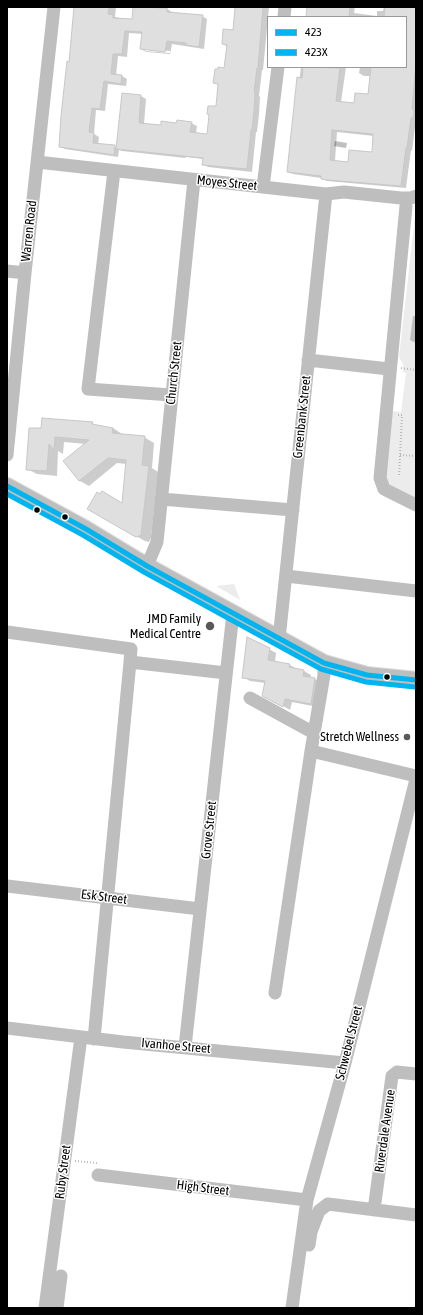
<!DOCTYPE html>
<style>
body{margin:0}
#map{position:relative;width:423px;height:1315px;overflow:hidden;background:#fff;font-family:"Asap Condensed",sans-serif}
canvas{display:block}
.frame{position:absolute;inset:0;border:8px solid #000;pointer-events:none}
.legend{position:absolute;left:267px;top:16px;width:140px;height:52px;box-sizing:border-box;background:#fff;border:1px solid #999;margin:0;padding:5px 7px;list-style:none;font-size:12px;color:#000}
.legend li{display:flex;align-items:center;gap:8px;height:20px}
.legend b{width:20px;border:1px solid #999}
</style>
<div id="map">
<canvas width="423" height="1315"></canvas>
<div class="frame"></div>
<ul class="legend">
<li><b style="height:5px;background:#00b5ef"></b>423</li>
<li><b style="height:5px;background:#00b5ef"></b>423X</li>
</ul>
</div>
<script>
const g = document.querySelector('canvas').getContext('2d');
g.lineJoin = 'round';
function paint(path, color) { g.fillStyle = color; g.fill(path, 'evenodd'); }
const poly = rows => new Path2D(rows.map(r => 'M' + r).join(''));
function trace(path, color, width, dash) { g.strokeStyle = color; g.lineWidth = width; g.lineCap = dash ? 'butt' : 'round'; g.setLineDash(dash || []); g.stroke(path); }
function write(font, color, halo, rows, align = 'center') {
  g.font = font + ' "Asap Condensed",sans-serif'; g.lineWidth = 3; g.setLineDash([]); g.textBaseline = 'middle'; g.strokeStyle = halo; g.fillStyle = color; for (const [text, x, y, turn = 0] of rows) {
    g.save(); g.translate(x, y); g.rotate((+turn || 0) * Math.PI / 180); g.textAlign = isNaN(turn) ? turn : align; if (halo) g.strokeText(text, 0, 0); g.fillText(text, 0, 0); g.restore();
  }
}
const green = poly([
 [416,208,416,498,385,485,391,411,401,412,406,373,403,372,403,364,399,357],
 [234,584,240,600,216,586]
]);
const water = poly([
 [335,141,347,143,346,148,334,146]
]);
const shadow = poly([
 [79,7,116,7,115,17,133,21,134,7,153,7,167,9,172,12,172,13,202,16,207,19,204,49,172,44,170,54,146,52,141,49,143,34,129,33,127,57,118,56,116,76,122,76,127,79,126,86,108,84,105,111,96,110,94,134,99,137,98,144,114,146,117,148,123,95,141,96,146,99,144,124,162,126,191,123,197,126,196,134,207,136,217,107,219,85,214,83,225,69,228,47,223,44,234,31,235,7,269,7,263,70,262,70,259,96,260,97,259,114,257,132,256,132,252,172,208,167,203,164,203,159,186,157,185,158,122,151,119,150,118,157,65,149,60,146,70,63],
 [145,49,170,51,170,53,145,51],
 [308,7,355,7,354,13,377,16,377,11,383,11,384,7,416,7,416,120,412,151,411,150,406,188,327,181,321,178,293,174,288,172,301,67,346,67,341,102,355,104,368,96,371,76,364,76,359,73,360,67,406,67,406,17,307,17],
 [337,132,374,136,373,153,349,163,335,161],
 [413,316,416,316,416,343,410,340],
 [92,423,97,426,113,428,122,434,122,435,144,437,154,443,152,468,158,472,151,538,149,542,145,541,88,509,125,506,127,464,117,463,89,486,80,481,65,461,86,444,64,442,63,454,58,451,57,476,37,474,27,469,42,429],
 [269,649,276,653,275,662,290,665,297,669,304,671,311,675,310,678,315,679,322,683,318,707,292,702,290,710,264,695,265,683,250,681,243,677]
]);
const building = poly([
 [74,7,109,7,108,14,113,15,113,18,132,19,133,7,167,8,167,12,203,15,199,47,186,45,186,43,167,41,165,52,140,49,142,32,125,31,122,54,113,54,111,74,122,75,121,84,104,81,100,109,92,108,89,132,94,133,93,143,115,145,114,155,59,147,61,116,67,61,69,62,74,7],
 [235,7,263,7,258,68,257,68,254,92,255,93,254,111,252,130,251,130,247,169,202,165,203,158,116,149,122,93,141,95,139,123,161,125,161,121,176,123,177,120,192,122,190,132,207,134,209,115,207,114,208,106,216,106,218,84,213,83,215,69,218,69,218,67,224,68,227,45,222,44,223,29,233,30,235,7],
 [307,7,350,7,349,17,306,17,307,7],
 [385,7,416,7,416,63,412,109,414,110,413,118,411,118,407,148,406,148,401,186,327,180,321,179,321,176,287,172,297,77,302,78,303,67,340,68,336,101,354,103,355,93,368,94,371,67,406,67,406,17,384,17,385,7],
 [332,130,373,134,372,152,349,150,348,162,330,160,332,130],
 [42,418,93,422,92,424,113,428,112,433,145,436,142,465,149,466,141,535,137,537,134,536,87,509,97,492,100,494,102,491,122,503,126,460,108,458,79,481,63,461,89,440,55,437,54,450,49,444,47,471,26,470,29,428,41,428,42,418],
 [247,637,270,648,268,660,290,664,289,667,304,670,303,676,315,678,311,704,285,699,283,707,262,696,265,681,242,678,247,637]
]);
const path = poly([
 [401,368,416,370],
 [398,415,402,415,399,477],
 [400,455,416,456],
 [75,1161,97,1163]
]);
const minor = poly([
 [284,17,285,7],
 [37,162,326,194,344,192,401,198,411,198,416,196],
 [114,171,88,389,171,395],
 [263,187,278,67],
 [406,206,380,478,384,489,416,505],
 [7,271,25,273],
 [308,360,389,369],
 [7,455,25,273,54,7],
 [161,499,293,510],
 [147,566,157,542,194,180],
 [286,576,416,591],
 [7,632,131,649,130,662],
 [279,639,326,194],
 [250,698,314,733],
 [311,751,416,776],
 [7,886,200,909],
 [275,993,311,751,324,675,324,663],
 [7,1028,123,1042,345,1063],
 [94,1039,130,662,226,673],
 [185,1047,233,613],
 [98,1175,307,1200],
 [374,1210,392,1076,397,1072,416,1074],
 [309,1245,311,1232,319,1211,328,1204,416,1215],
 [45,1308,81,1037],
 [57,1308,61,1276],
 [292,1308,307,1200,345,1063,416,779]
]);
const major = poly([
 [7,486,86,529,147,566,324,663,367,675,416,680]
]);
const bus1 = poly([
 [7,486,86,529,147,566,324,663,367,675,416,680]
]);
const bus2 = poly([
 [7,494,83,535,144,572,321,669,366,682,415,687]
]);
const markers = [
 [37,510,3.5,"#000"],
 [65,517,3.5,"#000"],
 [210,626,5,"#595959"],
 [387,677,3.5,"#000"],
 [407,737,4,"#595959"]
];
const streetNames = [
 ["Moyes Street",227,183,6],
 ["Warren Road",29,231,-84],
 ["Church Street",174,373,-84],
 ["Greenbank Street",302,417,-84],
 ["Grove Street",209,830,-84],
 ["Esk Street",104,897,7],
 ["Schwebel Street",349,1043,-76],
 ["Ivanhoe Street",176,1046,5],
 ["Riverdale Avenue",385,1131,-82],
 ["Ruby Street",63,1172,-83],
 ["High Street",203,1188,7]
];
const poiNames = [
 ["JMD Family",201,619],
 ["Medical Centre",201,634],
 ["Stretch Wellness",399,737]
];
paint(green, '#ececec');
paint(water, '#bfbfbf');
paint(shadow, '#0003');
paint(building, '#dfdfdf');
trace(building, '#c7c7c7', 1);
trace(major, '#dbdbdb', 18);
trace(path, '#b9b9b9', 2, [1, 2]);
trace(minor, '#bebebe', 13);
trace(major, '#bebebe', 16);
trace(bus1, '#00b5ef', 5);
trace(bus2, '#00b5ef', 5);
for (const [x, y, r, color] of markers) { const dot = new Path2D(); dot.arc(x, y, r, 0, 2 * Math.PI); g.fillStyle = color; g.fill(dot); trace(dot, '#fff', 1.5); }
write('13px', '#000', '#fff', streetNames);
write('13px', '#000', '#fff', poiNames, 'right');
</script>
